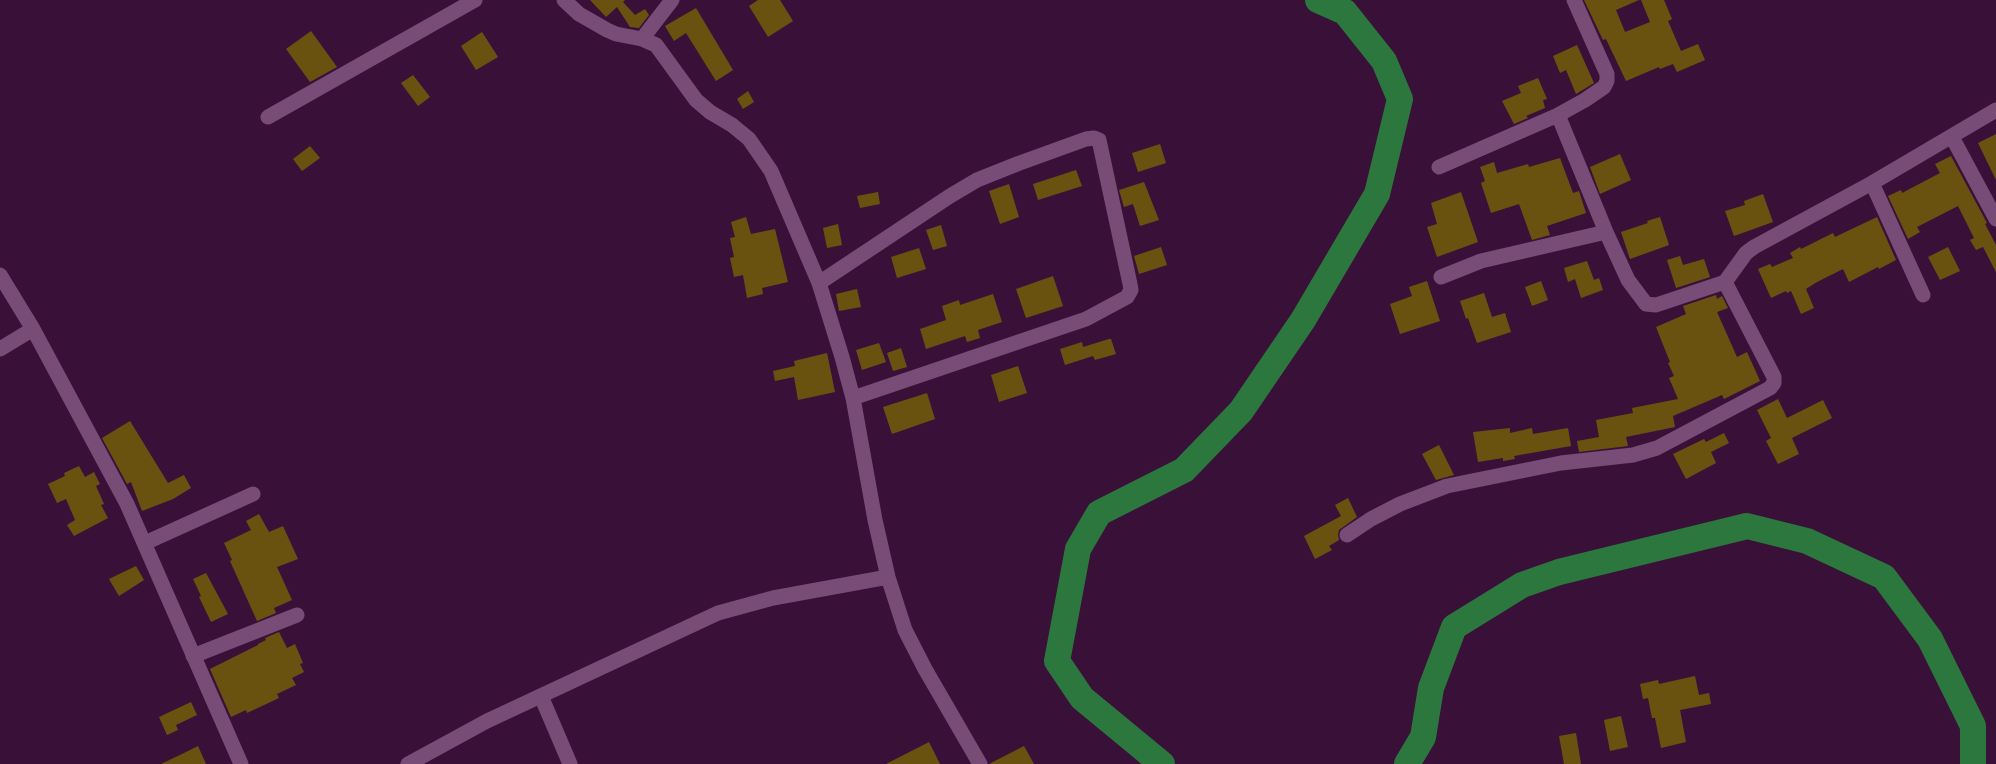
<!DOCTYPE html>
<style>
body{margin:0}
canvas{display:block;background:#391138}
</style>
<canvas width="1996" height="764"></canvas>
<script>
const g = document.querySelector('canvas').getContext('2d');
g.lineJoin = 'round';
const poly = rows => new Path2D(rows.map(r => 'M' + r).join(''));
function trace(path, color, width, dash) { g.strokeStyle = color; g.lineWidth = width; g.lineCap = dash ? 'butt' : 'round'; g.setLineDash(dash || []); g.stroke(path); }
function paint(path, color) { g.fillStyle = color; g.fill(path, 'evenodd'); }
const river = poly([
 [1162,764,1082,698,1057,661,1078,549,1099,513,1184,470,1241,411,1303,320,1377,194,1400,99,1384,61,1345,12,1318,0],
 [1407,764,1423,737,1431,688,1454,627,1522,585,1559,572,1747,526,1807,541,1884,577,1930,639,1973,726,1973,764]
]);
const building = poly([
 [590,0,625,0,623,2,635,15,645,9,649,15,639,28,630,27,617,7,606,17],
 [758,0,780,0,793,21,768,37,749,6],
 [1584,0,1639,0,1616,10,1625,32,1650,22,1641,0,1664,0,1672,19,1668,21,1681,51,1698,44,1705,60,1677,72,1673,64,1660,69,1659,67,1626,81,1606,39,1603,40],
 [696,8,733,70,716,81,686,33,674,41,665,26],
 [311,31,337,67,310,82,286,49],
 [482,32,498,57,476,70,461,46],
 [1577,45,1594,83,1576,94,1566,70,1560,73,1553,56],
 [413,75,430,97,418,106,401,83],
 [1538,78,1547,99,1543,100,1545,108,1526,116,1528,118,1514,124,1502,101,1521,93,1518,86],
 [748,91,754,102,743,109,737,99],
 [1996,134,1996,180,1978,143],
 [1160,144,1166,163,1138,172,1132,153],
 [310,146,320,158,302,171,293,159],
 [1620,154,1631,180,1600,194,1590,167],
 [1951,156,1987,223,1985,224,1996,245,1996,272,1983,247,1976,250,1970,240,1974,238,1958,206,1917,227,1920,232,1908,239,1888,196,1901,190,1902,193,1940,173,1935,164],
 [1560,158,1573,193,1579,191,1586,213,1547,226,1550,235,1532,240,1519,204,1491,213,1481,183,1485,181,1480,167,1494,162,1497,173,1528,164,1529,167],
 [1076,170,1082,186,1038,200,1033,184],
 [1144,182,1159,220,1140,226,1133,204,1124,207,1119,190],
 [1009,184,1019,217,1000,224,989,191],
 [878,192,880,204,860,208,857,196],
 [1461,192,1478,242,1437,257,1427,227,1437,224,1431,203],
 [1763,194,1773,222,1734,236,1725,211,1745,205,1744,201],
 [746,217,751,234,775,229,788,282,762,288,763,294,747,298,743,275,734,277,730,258,734,257,730,238,735,237,731,222],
 [1660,217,1669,245,1630,259,1621,232,1648,223,1647,221],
 [1877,217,1896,260,1879,269,1878,267,1849,282,1843,269,1817,282,1806,289,1814,308,1801,314,1791,291,1787,293,1786,291,1771,298,1758,269,1770,264,1772,267,1793,258,1790,253,1800,247,1801,249,1833,233,1835,237],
 [838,224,842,245,827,248,823,228],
 [941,225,947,246,933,250,926,230],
 [1161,247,1167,265,1139,274,1134,256],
 [1948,247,1960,271,1940,280,1928,257],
 [919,248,926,269,897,278,891,257],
 [1680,256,1683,265,1704,259,1710,277,1676,288,1667,260],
 [1587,261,1594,280,1599,278,1603,290,1581,298,1575,279,1568,282,1564,268],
 [1053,276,1063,306,1026,318,1016,289],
 [1427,281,1440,321,1400,334,1390,304,1412,296,1409,287],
 [1541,281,1548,300,1532,306,1525,287],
 [857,289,861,307,839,311,836,294],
 [1484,293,1492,317,1505,313,1511,332,1477,343,1468,318,1466,319,1460,301],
 [993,294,1002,322,978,330,980,338,967,342,965,336,926,349,920,329,946,320,942,306,959,300,960,305],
 [1716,295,1717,299,1722,296,1728,308,1717,312,1737,357,1747,352,1760,381,1724,399,1722,395,1673,416,1675,427,1626,437,1628,446,1579,452,1577,441,1599,437,1596,420,1633,413,1632,408,1678,399,1669,378,1674,376,1668,363,1670,362,1656,327,1686,314,1683,306],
 [1109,339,1111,339,1116,354,1095,360,1093,356,1065,365,1060,349,1082,342,1083,347],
 [879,343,886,362,862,370,856,350],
 [901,348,907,367,893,371,887,353],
 [827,353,835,392,798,400,794,377,775,381,773,371,795,366,794,361],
 [1018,366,1027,393,999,402,991,375],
 [927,393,935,419,892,434,883,407],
 [1778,399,1787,418,1823,400,1832,418,1792,438,1799,454,1778,464,1766,441,1771,438,1757,410],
 [130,421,168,483,184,475,191,488,173,499,142,511,131,482,127,484,102,438],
 [1510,428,1510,433,1532,428,1533,434,1568,428,1571,446,1514,456,1515,459,1503,461,1503,458,1478,462,1473,432],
 [1724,433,1729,443,1711,452,1716,463,1686,479,1673,454,1704,439,1706,442],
 [1439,445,1454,475,1436,480,1422,454],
 [79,466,85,477,94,472,100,484,96,486,104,504,101,505,108,518,74,536,67,525,75,520,66,499,57,503,48,484,65,476,64,473],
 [1348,498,1357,517,1339,530,1338,535,1339,540,1329,546,1332,550,1315,559,1304,536,1341,516,1335,505],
 [259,514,269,532,283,526,298,559,277,567,292,600,274,608,276,613,257,621,230,561,232,560,224,543,251,530,246,521],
 [136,566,144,580,119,596,109,579],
 [206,573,228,614,211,622,199,597,201,596,193,579],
 [279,632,287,648,295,644,303,663,300,664,304,672,292,678,296,685,277,694,279,698,247,713,246,710,231,717,210,669,258,645,258,644,266,640,265,638],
 [1695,676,1699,695,1709,693,1711,704,1680,710,1686,742,1661,748,1655,718,1652,718,1648,698,1643,699,1640,684,1658,680,1659,684],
 [191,702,197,715,176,725,178,730,167,735,159,717],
 [1621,716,1628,747,1610,751,1604,720],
 [1576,733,1581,764,1564,764,1559,736],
 [929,742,940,764,886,764],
 [198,746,206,764,161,764,184,753],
 [1024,746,1034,764,989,764]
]);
const street = poly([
 [564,0,579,14,607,30,616,34,642,39,656,45,696,100,710,112,732,125,749,139,771,171,819,283,842,357,853,398,875,520,888,577,905,630,925,669,980,764],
 [642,39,672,0],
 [1558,115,1606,232,1628,280,1646,304,1656,305,1725,282,1746,253,1754,247,1872,183,1996,110],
 [268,117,475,0],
 [1952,137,1996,219],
 [1439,167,1558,115,1585,100,1604,87,1607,81,1607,74,1574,0],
 [1872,183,1923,295],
 [0,275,33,329,127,504,241,764],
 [1441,277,1481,261,1606,232],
 [819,283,950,196,977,180,1017,164,1086,139,1094,138,1099,140,1130,284,1131,290,1127,297,1086,319,853,398],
 [0,349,33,329],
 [1347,535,1371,519,1400,504,1447,486,1561,463,1633,455,1657,448,1770,388,1774,383,1774,377,1725,282],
 [145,543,253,494],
 [193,656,297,615],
 [541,696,570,764],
 [408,764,487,721,718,613,773,598,888,577]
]);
trace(river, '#2c773d', 26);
paint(building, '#69520f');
trace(street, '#794c77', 15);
</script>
